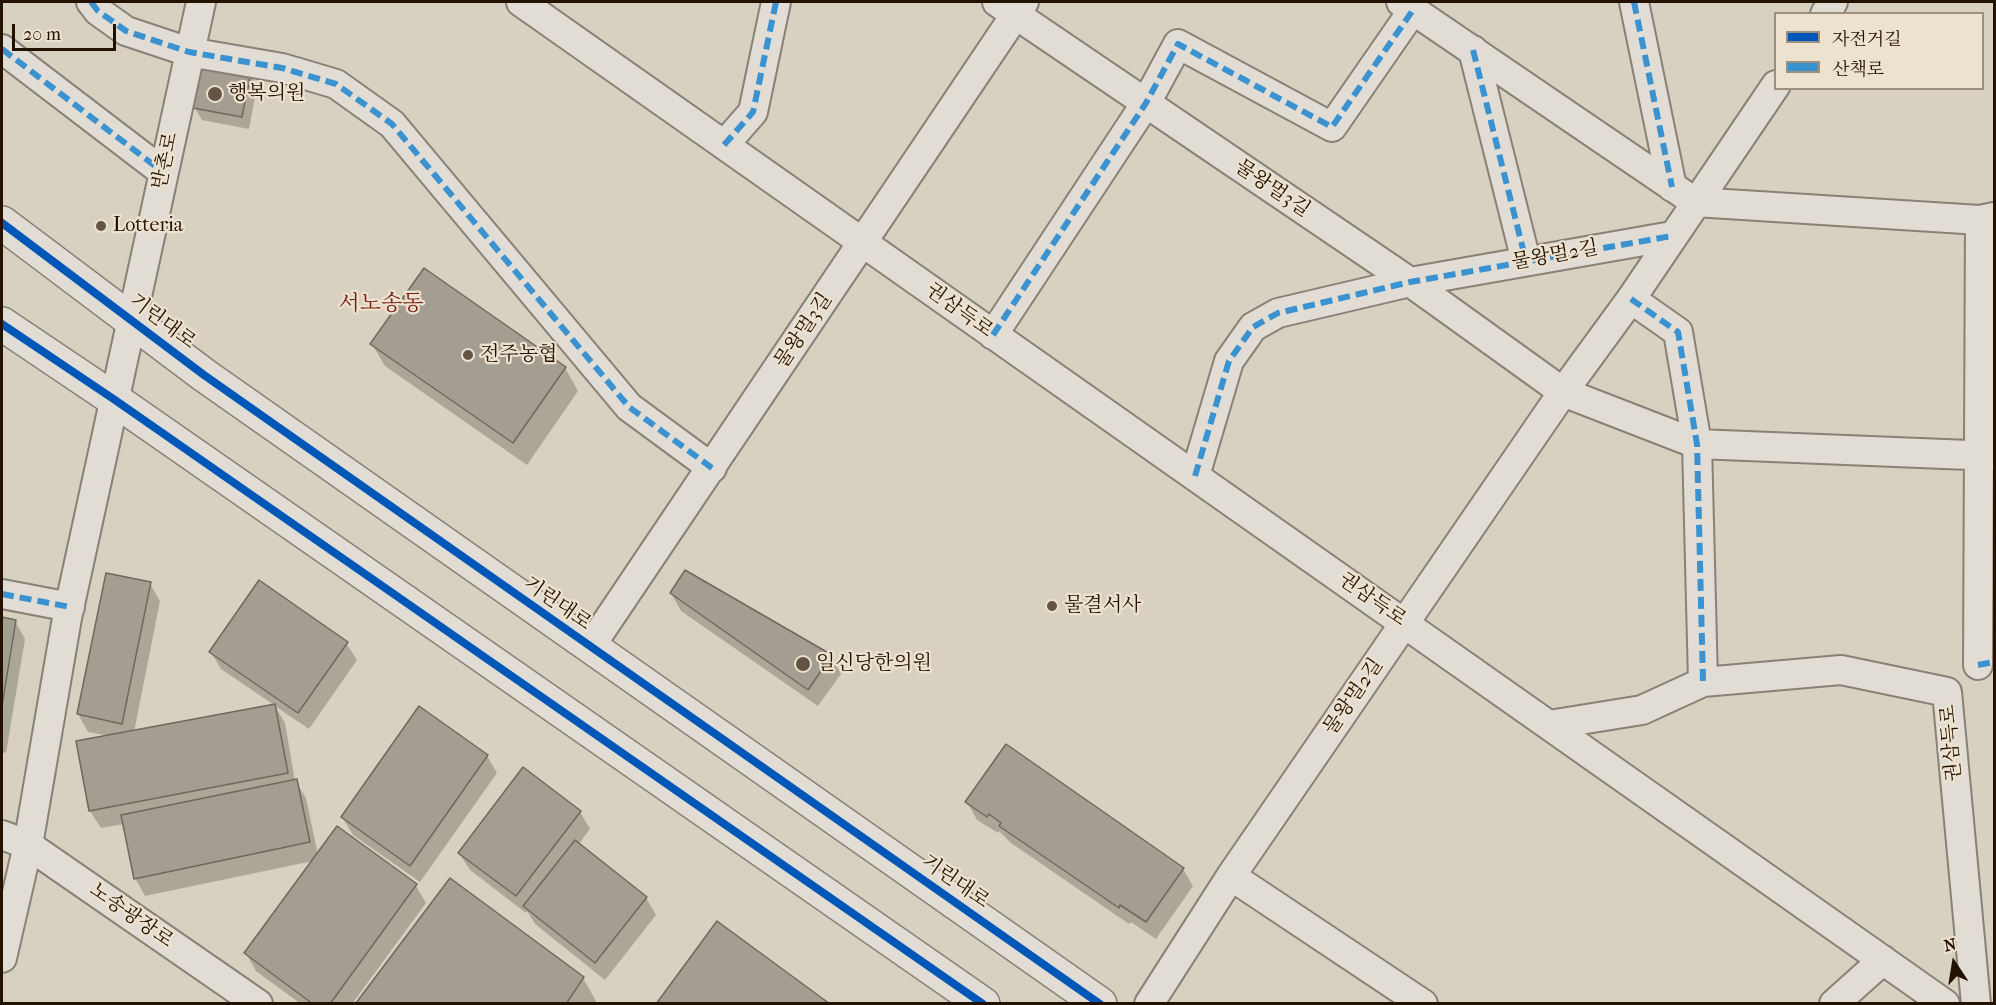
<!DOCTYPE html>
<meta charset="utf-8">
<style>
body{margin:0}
#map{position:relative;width:1996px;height:1005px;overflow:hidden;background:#d8d0c0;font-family:"IM FELL French Canon","Noto Serif KR",serif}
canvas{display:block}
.frame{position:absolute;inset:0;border:3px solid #241200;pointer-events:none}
.legend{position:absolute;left:1774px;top:12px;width:210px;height:78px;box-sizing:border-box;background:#ece2cf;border:2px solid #9c8f7c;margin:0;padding:8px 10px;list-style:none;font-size:18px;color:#241200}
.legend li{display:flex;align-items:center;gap:12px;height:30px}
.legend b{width:30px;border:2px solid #9c8f7c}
.north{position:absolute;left:1924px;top:933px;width:60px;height:60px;-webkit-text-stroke:4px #ece2cf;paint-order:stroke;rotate:348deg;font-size:16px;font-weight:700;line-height:24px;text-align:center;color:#241200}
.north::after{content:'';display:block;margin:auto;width:21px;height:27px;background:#241200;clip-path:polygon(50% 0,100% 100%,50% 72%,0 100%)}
.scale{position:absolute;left:12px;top:24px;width:104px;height:27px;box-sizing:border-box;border:3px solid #241200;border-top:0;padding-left:8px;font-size:18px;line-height:21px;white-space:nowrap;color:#241200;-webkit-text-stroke:4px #ece2cf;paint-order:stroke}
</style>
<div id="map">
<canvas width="1996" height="1005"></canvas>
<div class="frame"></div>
<ul class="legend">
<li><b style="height:8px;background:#0057b8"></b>자전거길</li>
<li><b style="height:8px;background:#3b92d0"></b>산책로</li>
</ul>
<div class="north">N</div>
<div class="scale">20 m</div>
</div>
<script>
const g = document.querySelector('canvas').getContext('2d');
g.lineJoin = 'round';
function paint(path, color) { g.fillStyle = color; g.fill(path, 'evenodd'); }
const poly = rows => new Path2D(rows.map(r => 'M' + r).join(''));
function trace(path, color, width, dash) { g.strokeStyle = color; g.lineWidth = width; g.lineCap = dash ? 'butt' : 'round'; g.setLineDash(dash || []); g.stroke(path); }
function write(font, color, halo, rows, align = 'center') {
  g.font = font + ' "IM FELL French Canon","Noto Serif KR",serif'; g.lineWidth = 4.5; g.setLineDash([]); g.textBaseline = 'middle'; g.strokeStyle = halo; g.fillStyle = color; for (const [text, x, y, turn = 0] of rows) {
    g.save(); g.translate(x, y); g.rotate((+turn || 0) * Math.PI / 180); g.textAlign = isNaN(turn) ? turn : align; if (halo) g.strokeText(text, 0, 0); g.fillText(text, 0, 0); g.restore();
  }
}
const shadow = poly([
 [250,74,257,86,249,129,202,120,195,108],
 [372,344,565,368,578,391,527,465,385,366],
 [150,584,160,601,134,732,274,705,221,669,211,652,346,643,357,660,309,729,275,706,285,723,295,781,306,798,318,855,338,828,416,886,426,903,352,1004,301,1004,256,971,246,953,313,861,145,896,135,878,124,824,101,828,90,811,110,736,88,732,78,714],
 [671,593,831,656,841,674,818,706,681,611],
 [2,619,15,621,25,639,6,753,2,752],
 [487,756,497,773,420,882,353,835,342,817],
 [967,802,1183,869,1193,886,1156,939,1131,922,1129,924,1011,843,999,831,998,833,977,820],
 [580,812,590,829,579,844,646,898,656,915,605,980,535,924,527,911,526,913,470,870,459,853],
 [450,880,583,978,596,1001,594,1004,358,1003]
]);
const building = poly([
 [202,63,251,72,242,117,193,108,202,63],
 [424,268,566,367,513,443,370,344,424,268],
 [685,570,832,655,808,690,670,593,685,570],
 [106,573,151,582,122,724,77,714,106,573],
 [259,580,348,642,298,713,209,652,259,580],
 [2,617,16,620,2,706,2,617],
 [275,704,288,773,89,811,76,741,275,704],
 [419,706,488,755,410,866,341,817,419,706],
 [1006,744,1184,868,1146,922,1120,905,1119,908,999,826,1001,823,989,814,987,817,965,802,1006,744],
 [523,767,581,811,516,896,458,853,523,767],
 [297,779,310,842,134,879,121,815,297,779],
 [337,826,417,884,330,1004,313,1004,244,953,337,826],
 [575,840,647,897,595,963,523,906,575,840],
 [450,878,584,977,566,1004,356,1003,450,878],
 [717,921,830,1004,656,1004,717,921]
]);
const minor = poly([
 [91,2,98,11,126,31,189,52,282,68,336,84,392,124,629,407,712,468],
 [521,2,1945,1004],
 [997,2,1410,282,1563,392,1697,444,1994,456],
 [1401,2,1695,202,1980,220,1994,217],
 [1634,2,1672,187],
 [1825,14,1833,2],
 [2,49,163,172],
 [1473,50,1526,261],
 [724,145,753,112,776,2],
 [1631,299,1678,332,1697,444,1703,682],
 [993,335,1146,103,1178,44,1332,127,1413,10],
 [1195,476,1229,361,1253,327,1278,313,1410,282,1672,236],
 [2,594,70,607],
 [590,647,1024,2],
 [1978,665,1980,220],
 [1549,725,1642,710,1703,682,1841,670,1947,692,1976,1004],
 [2,835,28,845,258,1004],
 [1231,876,1423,1004],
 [2,958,28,845,67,618,201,2],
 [1149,1004,1231,876,1563,392,1631,299,1776,85],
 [1834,1004,1883,960]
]);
const tertiary = poly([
 [2,223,204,375,1100,1004],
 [2,324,115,400,983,1004]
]);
const quiet = poly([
 [91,2,98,11,126,31,189,52,282,68,336,84,392,124,629,407,712,468],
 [1634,2,1672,187],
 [2,49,163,172],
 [1473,50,1526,261],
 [724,145,753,112,776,2],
 [1631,299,1678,332,1697,444,1703,682],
 [993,335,1146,103,1178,44,1332,127,1413,10],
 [1195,476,1229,361,1253,327,1278,313,1410,282,1672,236],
 [2,594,70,607],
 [1978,665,1994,662]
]);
const cycleway = poly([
 [2,223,204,375,1100,1004],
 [2,324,115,400,983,1004]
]);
const markers = [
 [215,94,8,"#635443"],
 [101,226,6,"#635443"],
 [468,355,6,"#635443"],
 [1052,606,6,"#635443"],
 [803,664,8,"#635443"]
];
const poiNames = [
 ["행복의원",228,94],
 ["Lotteria",113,226],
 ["전주농협",480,355],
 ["물결서사",1064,606],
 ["일신당한의원",816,664]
];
const streetNames = [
 ["반촌로",166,161,-78],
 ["물왕멀3길",1272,189,34],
 ["물왕멀2길",1555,256,-10],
 ["권삼득로",959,311,36],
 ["기린대로",162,322,37],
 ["물왕멀3길",804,331,-56],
 ["권삼득로",1372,600,35],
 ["기린대로",557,604,35],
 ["물왕멀2길",1354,697,-55],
 ["권삼득로",1952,743,-95],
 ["기린대로",955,882,35],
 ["노송광장로",131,916,35]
];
const quarterNames = [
 ["서노송동",381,305]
];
paint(shadow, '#0003');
paint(building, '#a49d91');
trace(building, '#6e685d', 1.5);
trace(minor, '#888176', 32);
trace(tertiary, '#888176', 36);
trace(minor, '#e1ddd4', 28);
trace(tertiary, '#e1ddd4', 33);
trace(quiet, '#3b92d0', 6, [12, 6]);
trace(cycleway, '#0057b8', 8);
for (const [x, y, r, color] of markers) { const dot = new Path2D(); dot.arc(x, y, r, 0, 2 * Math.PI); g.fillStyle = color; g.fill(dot); trace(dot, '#ece2cf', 2); }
write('20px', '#241200', '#ece2cf', poiNames, 'left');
write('20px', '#241200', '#ece2cf', streetNames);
write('22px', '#7a1f14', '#ece2cf', quarterNames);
</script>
